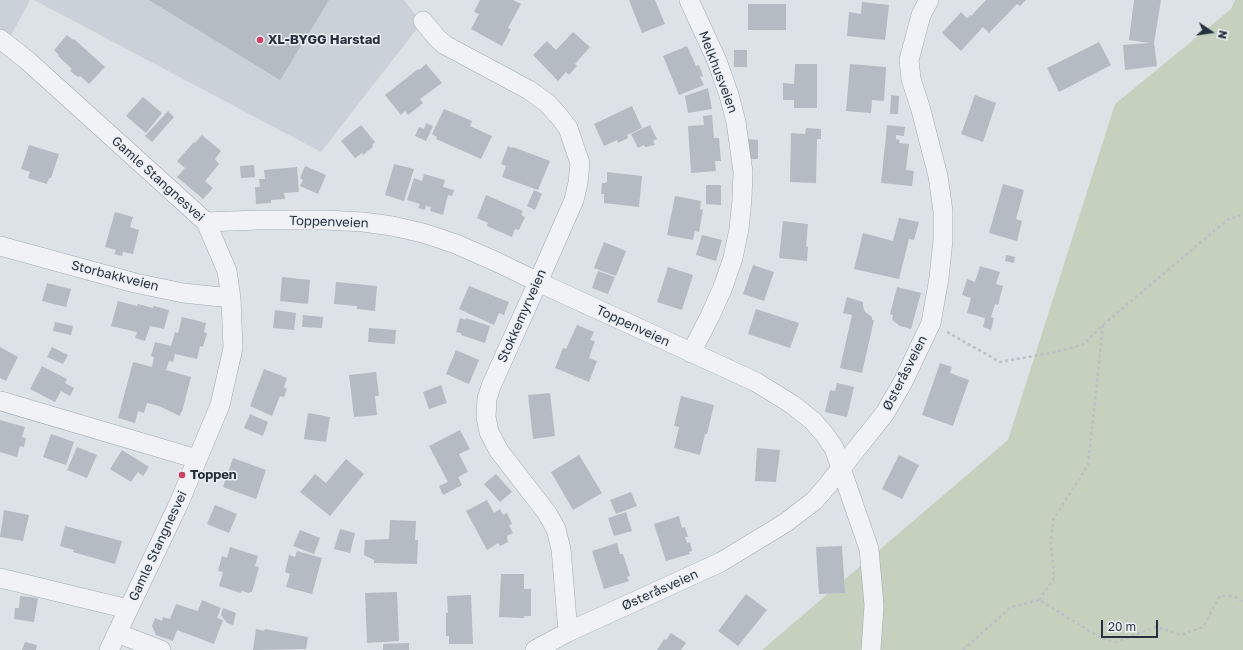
<!DOCTYPE html>
<meta charset="utf-8">
<style>
body{margin:0}
#map{position:relative;width:1243px;height:650px;overflow:hidden;background:#dde2e7;font-family:"Golos Text",sans-serif}
canvas{display:block}
.north{position:absolute;left:1191px;top:12px;width:40px;height:40px;-webkit-text-stroke:3px #ecf0f5;paint-order:stroke;rotate:103deg;font-size:11px;font-weight:700;line-height:16px;text-align:center;color:#27313d}
.north::after{content:'';display:block;margin:auto;width:14px;height:18px;background:#27313d;clip-path:polygon(50% 0,100% 100%,50% 72%,0 100%)}
.scale{position:absolute;left:1101px;top:620px;width:57px;height:18px;box-sizing:border-box;border:2px solid #27313d;border-top:0;padding-left:5px;font-size:12px;line-height:14px;white-space:nowrap;color:#27313d;-webkit-text-stroke:3px #ecf0f5;paint-order:stroke}
</style>
<div id="map">
<canvas width="1243" height="650"></canvas>
<div class="north">N</div>
<div class="scale">20 m</div>
</div>
<script>
const g = document.querySelector('canvas').getContext('2d');
g.lineJoin = 'round';
function paint(path, color) { g.fillStyle = color; g.fill(path, 'evenodd'); }
const poly = rows => new Path2D(rows.map(r => 'M' + r).join(''));
function trace(path, color, width, dash) { g.strokeStyle = color; g.lineWidth = width; g.lineCap = dash ? 'butt' : 'round'; g.setLineDash(dash || []); g.stroke(path); }
function write(font, color, halo, rows, align = 'center') {
  g.font = font + ' "Golos Text",sans-serif'; g.lineWidth = 3; g.setLineDash([]); g.textBaseline = 'middle'; g.strokeStyle = halo; g.fillStyle = color; for (const [text, x, y, turn = 0] of rows) {
    g.save(); g.translate(x, y); g.rotate((+turn || 0) * Math.PI / 180); g.textAlign = isNaN(turn) ? turn : align; if (halo) g.strokeText(text, 0, 0); g.fillText(text, 0, 0); g.restore();
  }
}
const built = poly([
 [0,0,30,0,8,41,0,33],
 [34,0,404,0,415,14,423,21,321,152]
]);
const green = poly([
 [1235,0,1243,0,1243,650,762,650,1008,440,1115,104,1231,9]
]);
const building = poly([
 [149,0,329,0,280,80],
 [480,0,513,0,521,4,508,28,511,29,502,46,471,29,479,14,474,12],
 [629,0,655,0,665,24,642,33],
 [986,0,1026,0,1020,6,1017,4,989,33,983,27,961,51,942,33,961,12,967,18,970,15,971,16],
 [1134,0,1161,0,1154,43,1157,66,1125,70,1123,45,1150,43,1129,40],
 [862,2,889,5,885,40,847,36,849,12,861,14],
 [748,4,786,4,786,30,748,30],
 [573,32,590,47,575,64,577,66,569,75,566,72,558,81,533,55,547,41,556,50],
 [67,35,73,40,74,39,105,67,89,84,80,76,78,77,70,71,72,69,58,56,59,55,54,50],
 [1099,42,1111,65,1059,92,1047,68],
 [687,46,696,66,699,65,703,76,700,77,704,85,679,95,663,56],
 [734,50,747,50,747,67,734,67],
 [426,64,442,83,420,99,423,103,408,115,405,111,401,115,385,95,418,69,419,70],
 [795,64,817,64,817,108,794,108,794,100,783,100,783,83,794,84],
 [850,64,886,67,884,101,872,100,871,113,846,111],
 [708,88,712,109,688,113,685,96],
 [891,95,899,96,898,114,890,114],
 [975,95,996,103,983,142,961,134],
 [143,97,162,113,146,133,126,116],
 [632,106,642,128,627,135,628,138,618,143,617,140,604,146,594,124],
 [444,109,472,121,470,126,492,136,481,159,436,139,437,137,432,134],
 [168,111,174,117,152,142,145,136],
 [712,115,714,138,719,138,721,161,715,161,716,171,691,173,688,126,704,125,703,116],
 [426,123,433,126,426,141,415,136,419,127,424,129],
 [361,125,375,142,372,145,373,147,363,155,362,153,355,158,341,141],
 [650,125,657,139,653,141,655,145,645,147,644,145,638,148,631,134],
 [887,125,905,127,904,136,896,135,896,139,900,140,899,143,909,144,906,170,914,171,912,186,881,183],
 [806,128,821,129,821,139,817,139,816,183,790,182,791,133,805,134],
 [202,135,221,151,215,159,219,164,205,181,213,188,203,199,177,177,185,168,177,161,194,142,195,143],
 [747,139,758,140,758,159,747,159],
 [29,145,59,154,51,178,49,178,47,184,28,178,30,172,21,169],
 [508,146,512,148,513,147,550,161,538,190,502,177,506,166,501,164],
 [394,164,414,169,404,201,385,195],
 [254,165,255,177,241,178,240,166],
 [305,166,326,175,318,194,300,186,303,180,300,178],
 [297,167,299,192,284,193,285,199,271,200,271,203,256,204,255,187,260,187,259,179,265,179,264,170],
 [607,172,642,176,639,207,604,203,604,194,601,194,602,183,605,183,607,182],
 [424,174,445,180,443,187,454,190,452,196,448,195,443,215,430,211,431,207,426,206,425,210,418,208,420,204,407,200,414,178,422,181],
 [1003,184,1024,190,1016,219,1022,221,1017,241,989,233],
 [706,185,721,185,721,205,706,204],
 [534,190,542,194,535,210,527,206],
 [486,195,523,211,521,215,525,217,519,230,515,229,512,237,487,226,488,223,477,218],
 [675,196,701,201,700,209,703,210,699,232,695,231,693,240,667,235],
 [115,212,133,217,130,227,139,230,133,254,123,252,122,256,114,254,116,250,105,247],
 [899,218,919,222,914,240,909,239,899,279,854,269,863,233,893,241],
 [783,221,808,224,806,246,808,247,807,261,779,258],
 [702,235,722,240,716,261,696,255],
 [604,242,626,251,616,276,594,268],
 [1006,255,1015,257,1014,263,1005,261],
 [753,265,774,272,764,301,743,294],
 [980,266,1000,272,996,284,1003,286,998,305,995,304,991,317,994,318,991,330,983,327,985,318,967,313,971,298,962,295,967,279,975,282],
 [668,267,693,275,682,310,657,302],
 [598,271,615,277,608,294,592,288],
 [282,277,310,280,308,304,280,301],
 [336,282,377,286,375,311,357,309,357,306,334,304],
 [47,283,71,289,66,307,42,301],
 [469,286,509,302,504,315,499,313,494,325,459,309],
 [897,287,921,293,911,329,900,326,892,320,893,315,890,314],
 [847,297,863,302,863,306,865,312,872,317,872,320,874,320,862,373,840,368,852,315,843,313],
 [118,301,137,306,138,304,153,308,154,306,169,310,164,329,150,326,145,341,135,338,137,332,111,326],
 [756,309,799,323,790,348,748,334],
 [275,310,296,313,294,330,273,328],
 [303,315,323,317,322,328,302,327],
 [182,317,206,323,204,332,207,333,203,347,200,346,197,359,175,354,173,362,169,361,166,370,191,377,182,412,181,412,180,416,159,406,147,403,144,413,138,411,135,423,118,418,133,362,152,367,154,357,151,356,155,342,171,346,175,332,178,333],
 [460,318,466,320,466,318,490,326,485,343,461,335,461,333,456,332],
 [55,322,73,326,71,335,53,331],
 [577,325,594,332,590,340,595,341,589,358,597,361,589,382,555,368,563,348,566,349],
 [369,328,396,330,395,344,368,342],
 [0,347,18,357,6,381,0,378],
 [52,347,68,355,63,364,47,357],
 [456,350,479,360,469,384,446,374],
 [940,363,952,367,950,373,969,380,953,426,922,415],
 [42,366,67,379,65,383,74,388,70,396,61,391,55,402,30,389],
 [264,369,287,378,284,387,287,389,284,397,280,396,272,416,250,406],
 [376,372,379,396,375,396,377,415,354,417,349,375],
 [837,383,854,387,847,417,825,412,830,390,835,391],
 [441,385,447,403,429,409,423,392],
 [550,393,555,436,533,439,528,395],
 [681,396,714,405,707,434,705,434,700,455,674,448,679,427,674,426],
 [308,413,330,417,326,442,304,439],
 [250,414,268,422,263,436,244,428],
 [0,420,25,427,22,437,26,438,24,447,20,446,17,457,0,452],
 [460,430,470,449,459,454,468,472,458,477,462,485,443,495,439,486,448,482,429,446],
 [51,434,74,442,66,465,43,457],
 [77,447,97,455,87,478,67,470],
 [757,448,780,450,776,482,755,481],
 [122,450,149,467,143,476,138,472,131,482,110,469],
 [579,455,602,493,573,510,551,472],
 [899,455,919,465,902,499,882,489],
 [233,458,266,470,256,499,223,487],
 [346,459,364,474,330,516,300,492,315,474,326,483],
 [496,474,512,492,500,502,484,484],
 [631,492,637,506,616,514,610,500],
 [487,500,494,513,500,509,503,515,507,513,512,524,509,525,513,533,507,536,508,542,500,546,498,543,487,550,466,511],
 [215,505,237,514,229,533,207,524],
 [4,510,29,515,23,541,0,537],
 [626,512,632,531,614,536,608,518],
 [679,516,682,528,685,527,688,537,685,537,687,543,690,542,692,551,689,552,690,554,666,561,654,524],
 [390,520,416,521,415,540,418,540,417,564,374,563,374,560,364,555,365,540,389,539],
 [65,526,122,541,115,564,73,552,74,550,60,546],
 [340,529,355,533,350,553,334,549],
 [300,530,320,538,314,554,293,546],
 [617,543,620,554,623,554,630,576,627,577,629,581,604,589,592,551],
 [842,546,845,593,819,594,816,547],
 [230,547,258,556,255,566,259,567,252,592,250,592,249,593,242,591,241,593,219,586,223,572,218,571,222,556,227,558],
 [297,551,322,558,312,594,286,587,290,574,285,572,289,555,295,557],
 [501,574,524,574,524,589,531,589,531,616,524,616,524,618,499,617],
 [397,592,399,641,367,643,365,593],
 [746,594,767,610,738,646,718,631],
 [471,595,473,644,449,644,449,636,446,636,446,613,448,613,447,596],
 [20,596,38,598,34,622,14,619,15,608,19,608],
 [202,600,221,608,217,618,223,620,214,644,177,630,173,641,156,635,152,626,155,618,162,621,163,617,170,619,176,604,198,611],
 [223,608,236,613,233,625,227,623,221,615],
 [256,629,264,631,265,629,308,637,306,649,253,650],
 [671,633,686,643,681,650,657,650,664,639,666,640],
 [25,642,37,645,36,650,22,650],
 [409,643,409,650,383,650,383,644]
]);
const path = poly([
 [947,332,1000,362,1056,352,1084,344,1103,325,1227,220,1243,214],
 [1039,600,1054,578,1051,543,1053,520,1088,465,1103,325],
 [963,650,1011,607,1039,600,1101,638,1115,642,1156,627,1181,635,1203,627,1220,596,1233,596,1243,602]
]);
const minor = poly([
 [689,0,717,61,729,95,736,122,743,172,742,199,739,229,733,258,723,287,710,316,691,353],
 [423,21,437,38,445,45,529,90,547,103,558,115,568,128,580,163,578,183,574,200,538,282,491,386,487,399,486,417,489,432,499,451,547,513,556,529,561,549,568,632],
 [0,39,28,61,206,222,227,271,231,298,233,348,220,405,179,503,109,650],
 [206,222,258,220,325,220,363,222,392,226,423,233,456,244,499,263,538,282,756,382,793,405,813,421,825,435,834,448,869,549,874,605,871,650],
 [0,246,135,283,183,293,231,298],
 [1,401,197,459],
 [0,578,128,609],
 [117,633,161,650],
 [535,650,568,632,721,562,785,523,814,501,827,486,885,413,903,382,931,323,939,278,943,240,943,211,938,176,921,110,911,79,909,60,921,15,929,0]
]);
const markers = [
 [260,40,4,"#cc4264"],
 [182,475,4,"#cc4264"]
];
const poiNames = [
 ["XL-BYGG Harstad",268,40],
 ["Toppen",190,475]
];
const streetNames = [
 ["Melkhusveien",718,72,69],
 ["Gamle Stangnesvei",158,179,42],
 ["Toppenveien",329,222,2],
 ["Storbakkveien",115,276,14],
 ["Stokkemyrveien",522,316,-66],
 ["Toppenveien",633,326,25],
 ["Østeråsveien",905,373,-63],
 ["Gamle Stangnesvei",158,546,-65],
 ["Østeråsveien",660,590,-24]
];
paint(built, '#cbd1d9');
paint(green, '#c5d1be');
paint(building, '#b4bbc3');
trace(minor, '#a3a9b1', 20);
trace(path, '#bcc0c5', 2.5, [3, 3]);
trace(minor, '#f0f2f5', 19);
for (const [x, y, r, color] of markers) { const dot = new Path2D(); dot.arc(x, y, r, 0, 2 * Math.PI); g.fillStyle = color; g.fill(dot); trace(dot, '#ecf0f5', 1.5); }
write('bold 13px', '#27313d', '#ecf0f5', poiNames, 'left');
write('13px', '#27313d', '#ecf0f5', streetNames);
</script>
